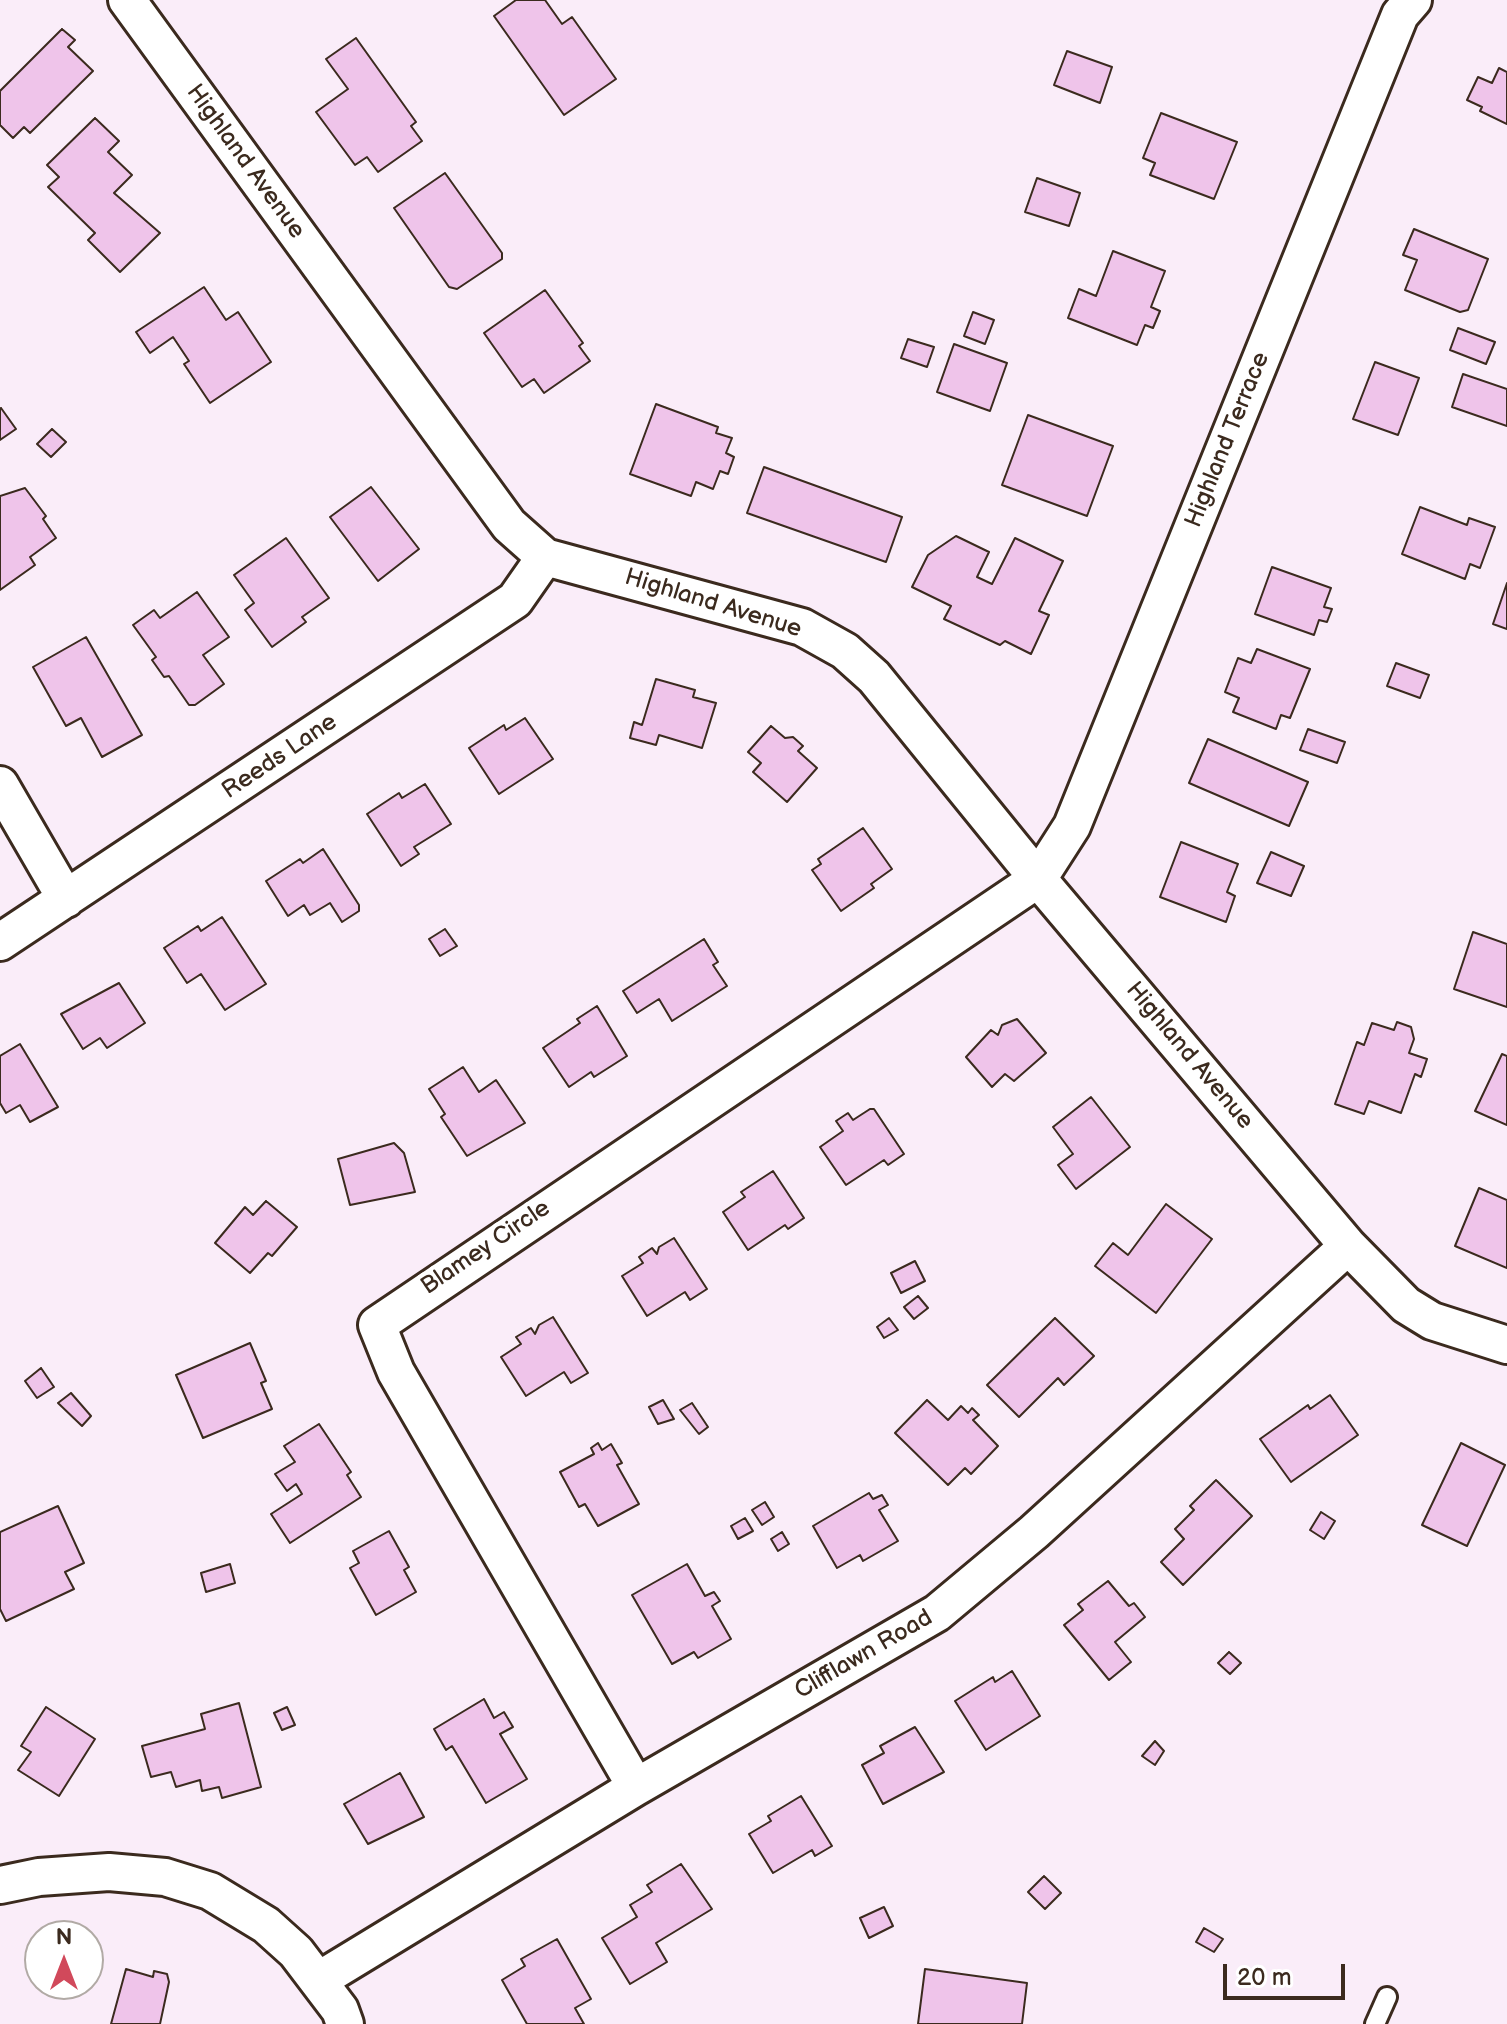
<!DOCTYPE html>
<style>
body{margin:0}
#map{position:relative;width:1507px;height:2024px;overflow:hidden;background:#faedf9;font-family:"Balsamiq Sans",sans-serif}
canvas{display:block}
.north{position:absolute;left:24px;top:1920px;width:80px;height:80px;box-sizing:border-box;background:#fff;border:2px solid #b1aaa5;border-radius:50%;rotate:0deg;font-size:22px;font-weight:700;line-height:32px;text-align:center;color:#3b2a1e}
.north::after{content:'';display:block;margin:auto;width:28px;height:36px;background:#d1495b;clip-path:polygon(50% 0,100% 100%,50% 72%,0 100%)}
.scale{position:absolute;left:1223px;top:1964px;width:122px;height:36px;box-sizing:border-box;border:4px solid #3b2a1e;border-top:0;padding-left:10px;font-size:24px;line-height:28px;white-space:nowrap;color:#3b2a1e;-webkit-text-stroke:6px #fff;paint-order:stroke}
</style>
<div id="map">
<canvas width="1507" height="2024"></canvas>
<div class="north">N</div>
<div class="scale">20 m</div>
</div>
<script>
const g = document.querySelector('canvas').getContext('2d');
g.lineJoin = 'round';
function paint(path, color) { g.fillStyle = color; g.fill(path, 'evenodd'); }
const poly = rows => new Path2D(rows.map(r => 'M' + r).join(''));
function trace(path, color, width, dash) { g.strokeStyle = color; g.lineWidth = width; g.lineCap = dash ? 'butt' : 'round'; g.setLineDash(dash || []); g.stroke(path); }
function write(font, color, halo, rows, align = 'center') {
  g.font = font + ' "Balsamiq Sans",sans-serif'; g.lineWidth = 8; g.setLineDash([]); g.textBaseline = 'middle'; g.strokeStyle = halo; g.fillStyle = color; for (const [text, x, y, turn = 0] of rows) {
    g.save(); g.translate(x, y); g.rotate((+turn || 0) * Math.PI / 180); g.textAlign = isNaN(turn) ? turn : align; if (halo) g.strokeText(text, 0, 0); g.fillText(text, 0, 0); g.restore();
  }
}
const building = poly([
 [516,0,545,0,562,24,572,17,616,79,564,115,494,16,516,0],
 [62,29,75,40,68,47,93,71,30,133,24,127,13,138,0,125,0,91,62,29],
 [356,38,416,122,411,126,422,141,378,172,367,157,355,165,316,112,348,89,326,59,356,38],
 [1067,51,1112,67,1100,103,1054,85,1067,51],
 [1499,68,1507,72,1507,124,1480,111,1482,107,1467,100,1478,77,1492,83,1499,68],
 [1161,113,1237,142,1214,199,1150,175,1155,163,1143,158,1161,113],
 [95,118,119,141,108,152,132,175,114,193,160,233,120,272,88,240,95,233,48,187,59,177,47,165,95,118],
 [445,173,502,253,502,259,457,289,449,287,394,208,445,173],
 [1037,178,1080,193,1069,226,1025,212,1037,178],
 [1414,229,1488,259,1468,310,1460,312,1405,290,1417,260,1403,255,1414,229],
 [1113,251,1165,271,1151,307,1160,311,1153,328,1145,325,1137,345,1068,318,1079,289,1096,296,1113,251],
 [204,287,226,320,238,312,271,362,210,403,184,364,189,361,173,337,150,353,136,332,204,287],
 [545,290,583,343,579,346,590,361,544,393,534,379,522,387,484,333,545,290],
 [973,312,994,320,985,344,964,336,973,312],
 [1458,328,1495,342,1486,364,1450,350,1458,328],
 [908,339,934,347,927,367,901,358,908,339],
 [954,344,1007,363,990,411,937,392,954,344],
 [1375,362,1419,378,1398,435,1353,419,1375,362],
 [1463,374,1507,389,1507,426,1452,407,1463,374],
 [656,404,718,427,716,433,732,438,726,453,734,457,728,474,720,471,713,489,696,482,691,496,630,474,656,404],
 [1,408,16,429,0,440,0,409,1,408],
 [1028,415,1113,446,1087,516,1002,485,1028,415],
 [52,429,66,442,51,457,37,444,52,429],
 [764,467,902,517,886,562,747,513,764,467],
 [371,487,419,549,378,581,330,517,371,487],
 [25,488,46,516,43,519,56,538,30,557,35,565,0,590,0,496,25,488],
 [1420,507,1467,525,1469,518,1495,527,1480,568,1470,564,1465,579,1402,554,1420,507],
 [956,536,989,552,977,577,992,584,1015,538,1063,561,1039,611,1049,615,1031,654,1005,641,1000,645,944,619,951,606,912,587,928,555,956,536],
 [286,538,329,598,302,617,306,622,272,647,245,610,254,603,234,575,286,538],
 [1272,567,1331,588,1324,607,1332,609,1327,622,1319,620,1314,635,1255,614,1272,567],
 [1507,583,1507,629,1493,624,1507,583],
 [197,592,229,637,203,655,224,684,195,705,189,705,169,676,164,677,152,660,156,657,133,625,154,610,160,618,197,592],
 [86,637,142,735,102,757,81,718,66,726,33,667,86,637],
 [1257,649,1310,669,1290,718,1281,715,1276,729,1233,712,1239,698,1225,692,1238,658,1251,663,1257,649],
 [1396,663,1429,675,1420,698,1387,686,1396,663],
 [656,679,695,690,693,697,716,703,702,748,659,735,656,745,630,738,634,722,642,725,656,679],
 [525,718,553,759,499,794,469,748,504,725,506,730,525,718],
 [771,726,785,738,793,737,803,746,798,751,817,768,787,802,753,772,761,763,748,752,771,726],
 [1308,729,1345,742,1337,763,1300,750,1308,729],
 [1208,739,1308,782,1289,826,1189,783,1208,739],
 [425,784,451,824,414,847,419,854,401,866,367,814,399,793,402,798,425,784],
 [863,828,892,869,871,884,874,888,841,911,812,870,821,864,818,859,863,828],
 [1181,842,1238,864,1227,892,1235,896,1226,922,1160,897,1181,842],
 [323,849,359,905,359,911,342,922,330,903,310,915,304,905,288,916,266,881,300,859,303,863,323,849],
 [1271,852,1304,866,1291,896,1257,883,1271,852],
 [222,917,266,984,225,1010,201,974,187,983,164,948,198,926,201,931,222,917],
 [445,929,457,946,440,956,429,939,445,929],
 [1473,932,1507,944,1507,1007,1454,989,1473,932],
 [704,939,718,962,713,965,727,986,672,1021,659,999,637,1013,623,991,704,939],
 [119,983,145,1023,107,1048,100,1038,83,1049,61,1014,119,983],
 [597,1006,627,1056,594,1077,591,1072,569,1087,543,1048,580,1023,577,1019,597,1006],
 [1017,1019,1046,1053,1014,1081,1005,1074,992,1087,966,1057,991,1030,998,1035,1002,1025,1017,1019],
 [1397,1022,1411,1027,1414,1039,1409,1053,1427,1059,1421,1077,1415,1074,1401,1113,1369,1101,1364,1114,1335,1104,1357,1042,1364,1045,1372,1023,1394,1030,1397,1022],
 [20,1044,58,1107,30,1122,20,1105,6,1113,0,1103,0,1056,20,1044],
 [1502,1054,1507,1056,1507,1125,1475,1111,1502,1054],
 [463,1067,479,1092,496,1080,525,1123,467,1156,441,1117,445,1114,429,1089,463,1067],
 [1091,1097,1130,1147,1076,1189,1058,1165,1073,1154,1053,1127,1091,1097],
 [870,1109,874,1109,904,1154,888,1165,884,1160,846,1185,820,1147,843,1131,836,1121,848,1113,853,1120,870,1109],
 [394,1143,404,1153,415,1192,350,1205,338,1159,394,1143],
 [773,1171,804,1218,788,1229,785,1225,748,1250,723,1212,745,1197,741,1192,773,1171],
 [1479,1188,1507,1200,1507,1268,1455,1246,1479,1188],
 [266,1201,297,1227,272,1256,268,1253,250,1273,215,1243,245,1207,253,1215,266,1201],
 [1166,1204,1212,1239,1156,1313,1095,1266,1113,1243,1128,1255,1166,1204],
 [674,1238,707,1289,690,1300,685,1292,647,1316,622,1276,643,1263,639,1257,652,1248,657,1254,659,1247,674,1238],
 [915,1261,925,1281,901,1293,891,1273,915,1261],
 [918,1296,928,1308,914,1319,904,1307,918,1296],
 [553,1317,588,1373,571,1383,564,1372,526,1396,501,1357,521,1344,516,1337,531,1328,535,1334,539,1325,553,1317],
 [889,1318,898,1330,884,1338,877,1327,889,1318],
 [1055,1318,1094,1356,1064,1385,1058,1378,1019,1417,987,1385,1055,1318],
 [250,1343,266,1381,261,1383,272,1409,203,1438,176,1375,250,1343],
 [41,1368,54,1387,37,1398,25,1381,41,1368],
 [71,1393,91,1416,82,1426,58,1403,71,1393],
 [1330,1395,1358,1435,1291,1482,1260,1439,1308,1405,1310,1409,1330,1395],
 [663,1400,674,1419,658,1424,649,1407,663,1400],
 [927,1400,948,1420,961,1406,968,1413,972,1408,979,1415,973,1420,998,1446,971,1474,965,1468,948,1485,895,1433,927,1400],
 [692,1403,708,1427,699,1434,680,1410,692,1403],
 [319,1424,351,1472,347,1475,361,1497,290,1543,271,1514,302,1494,296,1484,287,1491,275,1474,295,1462,284,1446,319,1424],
 [598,1443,602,1450,611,1444,622,1463,617,1465,639,1504,598,1526,585,1504,579,1507,560,1472,594,1454,591,1448,598,1443],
 [1461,1443,1505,1465,1467,1546,1422,1525,1461,1443],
 [1216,1480,1252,1516,1183,1585,1161,1562,1184,1539,1175,1529,1194,1510,1190,1506,1216,1480],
 [869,1493,873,1499,882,1495,888,1505,879,1510,898,1541,863,1561,860,1555,837,1568,813,1526,869,1493],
 [765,1502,774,1517,762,1525,752,1510,765,1502],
 [58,1506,84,1563,65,1572,74,1589,6,1621,0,1609,0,1532,58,1506],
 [1321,1512,1335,1521,1324,1539,1310,1530,1321,1512],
 [745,1518,753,1531,738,1539,731,1526,745,1518],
 [389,1531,409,1567,404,1570,416,1592,376,1615,350,1568,359,1563,353,1551,389,1531],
 [782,1532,789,1544,778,1551,771,1539,782,1532],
 [230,1564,235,1583,206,1592,201,1573,230,1564],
 [687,1564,705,1596,714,1592,720,1601,712,1606,731,1639,698,1658,694,1652,672,1664,632,1595,687,1564],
 [1108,1581,1129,1606,1134,1603,1145,1617,1115,1642,1131,1662,1109,1680,1064,1625,1083,1610,1078,1604,1108,1581],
 [1229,1652,1241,1663,1230,1674,1218,1663,1229,1652],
 [1012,1671,1040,1716,986,1750,955,1701,993,1677,995,1682,1012,1671],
 [484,1699,494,1718,504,1712,513,1727,500,1734,527,1779,486,1803,452,1746,446,1750,434,1729,484,1699],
 [239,1703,261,1787,222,1798,219,1787,202,1791,200,1780,176,1787,171,1772,151,1777,142,1746,205,1729,201,1714,239,1703],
 [46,1707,95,1739,59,1796,18,1770,31,1752,21,1746,46,1707],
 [287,1707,295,1725,282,1730,274,1713,287,1707],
 [915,1727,944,1772,883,1804,862,1765,884,1753,880,1746,915,1727],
 [1155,1741,1164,1751,1155,1765,1142,1756,1155,1741],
 [400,1773,424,1817,368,1844,344,1804,400,1773],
 [801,1796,832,1846,815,1856,812,1850,773,1873,749,1834,771,1821,768,1816,801,1796],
 [681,1864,712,1909,656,1943,667,1962,630,1984,602,1938,637,1917,630,1905,652,1892,647,1885,681,1864],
 [1044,1876,1061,1893,1045,1909,1028,1892,1044,1876],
 [884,1907,893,1926,869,1938,860,1918,884,1907],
 [1204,1928,1223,1939,1214,1952,1196,1942,1204,1928],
 [557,1939,591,1999,575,2008,584,2024,527,2024,502,1980,525,1966,521,1959,557,1939],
 [126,1969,153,1977,154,1971,167,1974,169,1982,160,2024,111,2024,126,1969],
 [925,1969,1027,1983,1022,2024,918,2024,925,1969]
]);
const service = poly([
 [1375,2024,1387,1997]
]);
const minor = poly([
 [127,0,509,525,545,557,802,627,845,651,874,677,1038,879,1348,1246,1406,1305,1432,1321,1507,1345],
 [0,785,66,899],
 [0,942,515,600,545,557],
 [636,1787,396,1372,377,1325,1038,879,1072,826,1400,15,1413,0],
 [0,1885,39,1877,109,1872,165,1877,210,1891,266,1925,296,1952,340,2010,345,2024],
 [319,1980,636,1787,937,1613,1034,1532,1348,1246]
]);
const streetNames = [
 ["Highland Avenue",245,162,54],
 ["Highland Terrace",1228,440,-68],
 ["Highland Avenue",713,604,17],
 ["Reeds Lane",280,757,-34],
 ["Highland Avenue",1189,1056,50],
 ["Blamey Circle",486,1248,-34],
 ["Clifflawn Road",864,1655,-30]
];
paint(building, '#efc4ea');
trace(building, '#3b2a1e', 2);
trace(service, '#3b2a1e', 24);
trace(minor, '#3b2a1e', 42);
trace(service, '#fff', 18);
trace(minor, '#fff', 36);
write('24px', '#3b2a1e', '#fff', streetNames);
</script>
